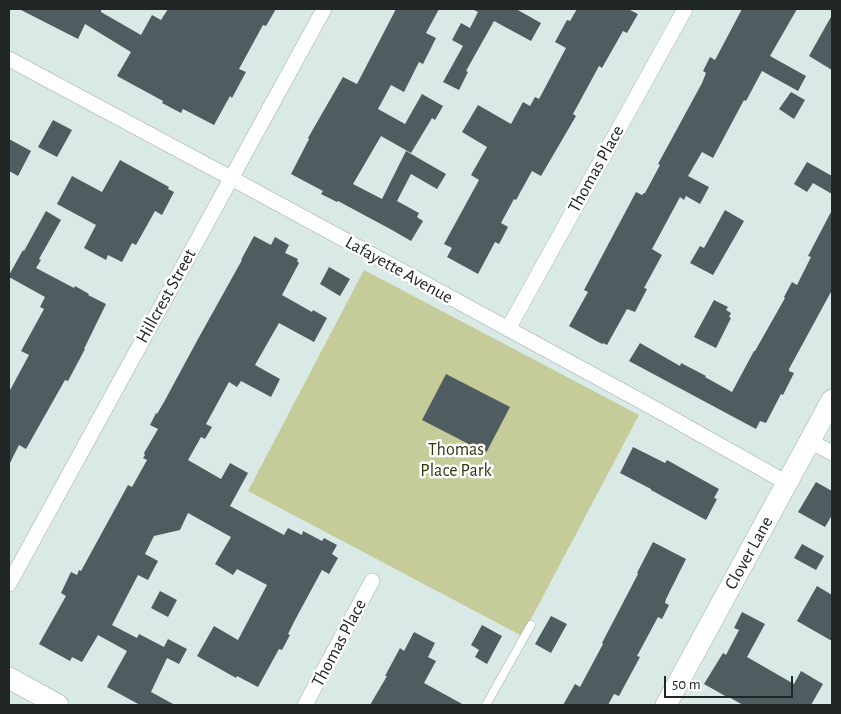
<!DOCTYPE html>
<style>
body{margin:0}
#map{position:relative;width:841px;height:714px;overflow:hidden;background:#d9e9e5;font-family:"Alegreya Sans",sans-serif}
canvas{display:block}
.frame{position:absolute;inset:0;border:10px solid #202624;pointer-events:none}
.scale{position:absolute;left:664px;top:676px;width:129px;height:22px;box-sizing:border-box;border:2px solid #202624;border-top:0;padding-left:6px;font-size:15px;line-height:18px;white-space:nowrap;color:#202624;-webkit-text-stroke:4px #fff;paint-order:stroke}
</style>
<div id="map">
<canvas width="841" height="714"></canvas>
<div class="frame"></div>
<div class="scale">50 m</div>
</div>
<script>
const g = document.querySelector('canvas').getContext('2d');
g.lineJoin = 'round';
function paint(path, color) { g.fillStyle = color; g.fill(path, 'evenodd'); }
const poly = rows => new Path2D(rows.map(r => 'M' + r).join(''));
function trace(path, color, width, dash) { g.strokeStyle = color; g.lineWidth = width; g.lineCap = dash ? 'butt' : 'round'; g.setLineDash(dash || []); g.stroke(path); }
function write(font, color, halo, rows, align = 'center') {
  g.font = font + ' "Alegreya Sans",sans-serif'; g.lineWidth = 5; g.setLineDash([]); g.textBaseline = 'middle'; g.strokeStyle = halo; g.fillStyle = color; for (const [text, x, y, turn = 0] of rows) {
    g.save(); g.translate(x, y); g.rotate((+turn || 0) * Math.PI / 180); g.textAlign = isNaN(turn) ? turn : align; if (halo) g.strokeText(text, 0, 0); g.fillText(text, 0, 0); g.restore();
  }
}
const green = poly([
 [364,270,639,415,522,636,248,491]
]);
const building = poly([
 [19,9,101,9,101,12,141,35,152,15,161,20,168,9,276,9,266,26,263,25,239,69,246,72,232,98,230,96,214,125,183,109,181,113,162,103,163,101,117,76,131,52,85,24,78,39],
 [396,9,439,9,426,33,436,38,423,64,419,62,404,92,391,85,378,109,405,124,422,94,443,106,435,120,432,118,411,153,381,136,353,184,382,199,406,151,446,174,437,189,411,174,397,201,419,213,417,217,423,221,411,241,392,230,338,201,337,202,321,194,323,191,291,174,309,139,308,138,343,77,357,84],
 [472,9,516,9,541,23,531,41,494,21,466,71,468,72,459,90,443,82,463,46,452,40,461,23,470,28,478,12],
 [577,9,628,9,638,14,627,33,623,31,602,68,599,66,573,114,576,116,541,176,532,171,516,200,514,199,501,223,508,227,499,244,495,242,478,274,447,257,452,248,444,244,479,180,471,175,487,147,462,132,478,105,511,124,523,102,530,106,535,97,539,99,566,48,555,42,567,20,570,21],
 [742,9,797,9,770,56,806,76,798,91,762,71,746,101,744,100,713,158,702,152,688,176,709,187,700,204,686,196,684,200,680,197,652,249,662,255,644,288,647,289,635,312,627,309,607,345,603,343,602,344,569,326,588,292,584,290,636,192,642,195,644,193,645,193,660,165,658,164,702,83,706,73,703,71,710,57,715,60],
 [832,15,832,70,809,56],
 [791,92,805,100,794,119,779,109],
 [53,120,72,130,57,157,38,147],
 [9,139,31,151,18,176,9,171],
 [120,160,169,187,168,189,174,192,162,215,155,211,136,245,132,243,122,262,108,255,106,260,84,248,96,225,57,204,72,176,102,192],
 [807,162,832,176,832,194,813,183,807,192,794,184],
 [725,210,744,221,713,275,690,263,700,246,704,248],
 [832,210,832,290,789,369,789,371,794,373,783,395,781,394,766,423,760,421,756,429,629,361,640,343,680,366,681,363,706,376,705,377,732,392,754,351,755,351,785,298,784,297,792,282,797,285,811,257,808,256],
 [46,211,61,220,39,259,41,260,36,268,74,288,75,286,89,294,88,295,106,304,84,349,85,349,68,381,65,380,26,449,19,445,9,465,9,392,29,355,21,351,44,309,40,307,45,297,9,277,9,275,23,250,24,251],
 [254,236,271,245,275,237,289,245,285,253,298,259,297,261,299,263,282,295,312,312,313,310,327,318,314,342,279,323,255,365,280,379,271,397,241,381,237,387,229,382,206,424,212,427,205,439,201,437,188,460,221,479,230,463,248,473,230,506,284,535,288,528,302,535,303,531,322,541,324,538,337,545,332,554,338,558,329,574,322,570,295,620,288,634,290,635,282,650,279,649,258,687,237,676,236,678,197,656,214,626,238,640,267,585,237,569,233,575,215,564,231,537,188,513,180,530,154,536,145,554,158,561,148,580,138,575,112,625,137,638,139,634,164,647,168,639,187,649,179,664,167,658,151,692,175,705,140,705,107,687,127,651,98,635,82,662,72,657,70,661,39,644,66,596,61,593,71,572,77,575,79,570,81,571,128,485,132,487,147,460,143,458,145,455,144,453,158,429,150,425,156,413,157,414,164,402,198,339,242,260,241,260],
 [329,267,350,279,340,296,320,284],
 [714,300,728,307,726,310,731,313,729,317,731,318,716,348,694,337],
 [446,374,510,407,486,453,422,420],
 [633,447,665,463,667,460,719,489,714,498,717,499,706,520,651,490,651,489,620,473],
 [816,482,832,491,832,515,825,527,798,512],
 [653,542,686,559,666,599,665,603,669,605,662,619,658,617,637,656,640,657,619,696,614,694,608,705,563,705,575,684,580,687,603,644,602,643,638,574,637,573],
 [802,544,824,556,816,570,794,558],
 [817,586,832,595,832,641,797,621],
 [160,591,177,600,168,617,151,608],
 [742,612,765,624,747,657,794,684,801,671,823,684,811,705,743,705,727,696,727,697,704,684,723,653,726,655,739,630,734,628],
 [551,616,567,624,551,653,535,644],
 [482,625,502,636,487,664,475,657,479,650,471,645],
 [414,632,435,643,428,657,436,661,424,683,464,705,370,705,387,676,385,676,400,648,404,651]
]);
const lane = poly([
 [486,705,531,625]
]);
const street = poly([
 [9,59,231,178,650,406,787,483],
 [508,329,685,9],
 [810,441,832,453],
 [9,584,324,9],
 [305,705,372,581]
]);
const secondary = poly([
 [9,678,58,705],
 [666,705,832,400]
]);
const streetNames = [
 ["Thomas Place",596,169,-61],
 ["Lafayette Avenue",399,270,29],
 ["Hillcrest Street",166,296,-61],
 ["Clover Lane",749,553,-61],
 ["Thomas Place",339,643,-62]
];
const parkNames = [
 ["Thomas",456,450],
 ["Place Park",456,471]
];
paint(green, '#c6cc99');
paint(building, '#4f5d60');
trace(lane, '#9faeab', 9);
trace(street, '#9faeab', 16);
trace(secondary, '#9faeab', 22);
trace(lane, '#fff', 8);
trace(street, '#fff', 15);
trace(secondary, '#fff', 21);
write('18px', '#202624', '#fff', streetNames);
write('18px', '#34360e', '#fff', parkNames);
</script>
